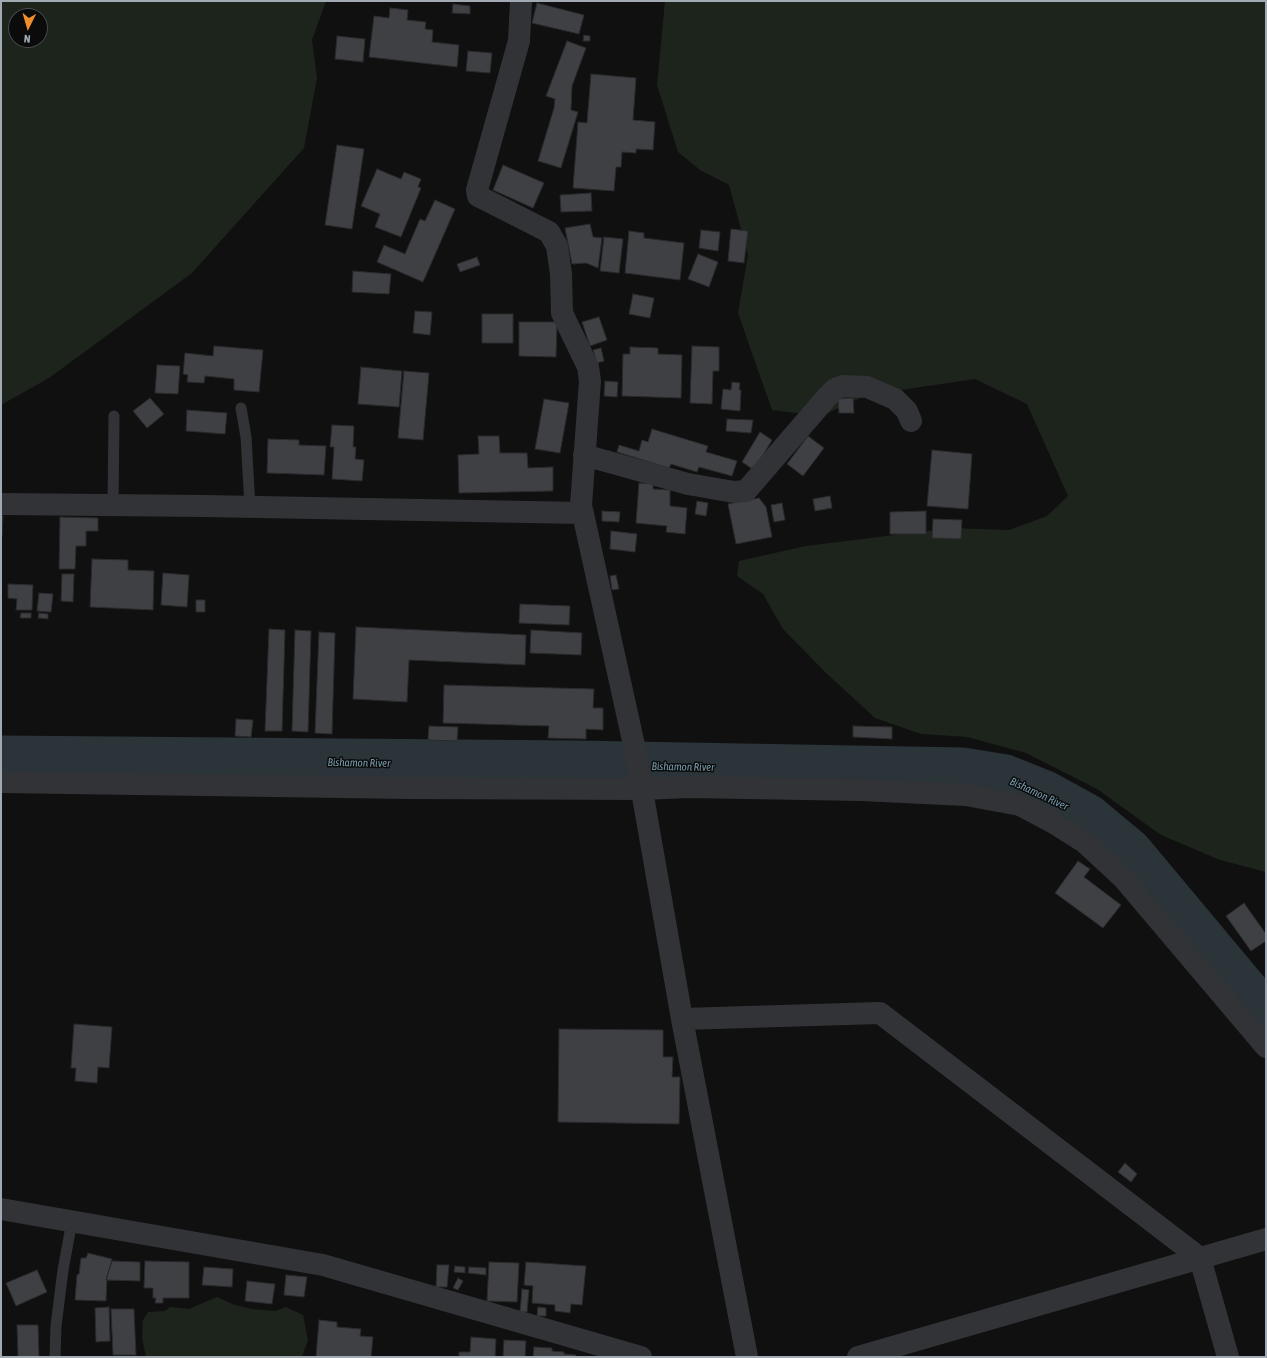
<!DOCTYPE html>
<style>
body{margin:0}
#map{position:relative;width:1267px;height:1358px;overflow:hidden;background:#101011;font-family:"Asap Condensed",sans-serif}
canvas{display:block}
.frame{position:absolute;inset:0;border:2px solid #a1a9b2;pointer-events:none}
.north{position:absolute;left:8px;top:8px;width:40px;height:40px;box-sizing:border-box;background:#0b0b0c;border:1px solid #474a4e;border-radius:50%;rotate:185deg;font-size:11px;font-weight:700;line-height:16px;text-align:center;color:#a1a9b2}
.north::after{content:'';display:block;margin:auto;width:14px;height:18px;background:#ee8d2b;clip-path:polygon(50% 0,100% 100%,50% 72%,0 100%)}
</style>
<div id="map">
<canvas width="1267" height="1358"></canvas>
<div class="frame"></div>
<div class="north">N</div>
</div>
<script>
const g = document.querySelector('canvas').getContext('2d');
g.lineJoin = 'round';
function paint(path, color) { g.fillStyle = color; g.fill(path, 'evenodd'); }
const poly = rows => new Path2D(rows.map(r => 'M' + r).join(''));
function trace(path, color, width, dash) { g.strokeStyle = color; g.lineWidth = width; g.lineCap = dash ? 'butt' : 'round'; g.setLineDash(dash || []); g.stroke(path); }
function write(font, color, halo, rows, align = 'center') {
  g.font = font + ' "Asap Condensed",sans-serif'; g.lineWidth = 3; g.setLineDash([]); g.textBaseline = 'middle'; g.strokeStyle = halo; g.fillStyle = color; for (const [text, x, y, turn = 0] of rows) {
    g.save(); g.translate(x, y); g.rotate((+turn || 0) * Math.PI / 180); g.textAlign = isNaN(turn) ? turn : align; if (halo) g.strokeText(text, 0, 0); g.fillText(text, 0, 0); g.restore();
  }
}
const green = poly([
 [1,1,326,1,312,40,317,78,304,148,192,273,49,378,1,405],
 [16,16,40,16,40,40,16,40],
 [665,1,1266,1,1266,872,1220,860,1161,835,1097,789,1026,753,967,737,921,734,875,718,824,671,783,629,763,594,737,576,739,561,806,546,950,528,1009,530,1047,516,1068,496,1027,404,975,379,867,395,821,416,772,410,738,313,748,255,729,185,700,170,678,152,657,85],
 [217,1297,235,1305,252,1309,275,1311,286,1307,303,1315,308,1340,302,1357,146,1357,142,1338,143,1320,148,1312,165,1311,170,1307,189,1309]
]);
const river = poly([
 [1,759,576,764,910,770,962,771,1005,778,1045,794,1087,817,1129,852,1266,1016]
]);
const building = poly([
 [537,3,584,15,579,34,532,23,537,3],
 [453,4,470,6,470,14,452,13,453,4],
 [390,8,408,10,407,20,426,22,425,29,433,30,432,42,459,45,457,67,369,57,374,16,389,18,390,8],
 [584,35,590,36,590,41,583,41,584,35],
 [337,36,365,39,363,62,335,59,337,36],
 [567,41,586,48,572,86,571,110,578,112,561,168,538,161,554,108,555,99,546,96,567,41],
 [468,51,492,53,490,73,466,71,468,51],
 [591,74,636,78,633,120,655,122,653,150,636,149,636,153,622,152,621,167,616,167,614,191,573,188,578,122,587,123,591,74],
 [337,145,364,149,352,229,325,225,337,145],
 [503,165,544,183,533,208,493,190,503,165],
 [377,169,401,179,404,172,421,179,418,187,421,188,401,237,375,227,380,214,361,206,377,169],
 [591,193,592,211,561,212,560,195,591,193],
 [435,200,455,209,423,282,377,262,384,245,405,254,420,219,425,221,435,200],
 [590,224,593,237,602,238,598,268,586,263,572,264,565,228,590,224],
 [731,229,748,231,744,263,728,261,731,229],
 [701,230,720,232,718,251,699,248,701,230],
 [629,231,644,233,644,238,684,243,680,280,625,273,629,231],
 [604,237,623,239,619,273,600,271,604,237],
 [698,254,718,262,709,287,688,279,698,254],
 [477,257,480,265,460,272,457,264,477,257],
 [353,271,391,274,389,294,352,292,353,271],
 [633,294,654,298,650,318,629,314,633,294],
 [415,311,432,312,430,335,413,333,415,311],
 [482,314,513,314,513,343,482,343,482,314],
 [599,317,607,340,590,346,582,322,599,317],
 [519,322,557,322,556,357,519,356,519,322],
 [214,346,263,350,259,392,234,390,234,379,205,376,204,383,187,382,188,375,183,374,185,353,213,356,214,346],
 [692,346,719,347,719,371,713,371,712,404,690,403,692,346],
 [630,347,658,348,658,354,682,355,681,398,622,396,623,354,630,354,630,347],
 [601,348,604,361,597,363,593,350,601,348],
 [157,365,180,366,178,394,155,393,157,365],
 [361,367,402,371,399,407,358,404,361,367],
 [404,371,429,373,423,440,398,438,404,371],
 [605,381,618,382,617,397,604,396,605,381],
 [732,382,740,383,739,390,741,390,740,411,721,409,723,389,731,390,732,382],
 [150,398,164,414,147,428,133,411,150,398],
 [853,398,854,413,839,413,838,399,853,398],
 [544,399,569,403,560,453,535,449,544,399],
 [187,410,227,413,225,434,186,431,187,410],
 [727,419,753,420,751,433,726,431,727,419],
 [332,425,354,426,353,447,356,447,355,459,364,460,362,481,332,479,334,447,330,447,332,425],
 [652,429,708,446,706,452,737,461,732,476,699,467,697,472,671,464,669,468,617,452,619,445,639,451,642,440,648,442,652,429],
 [760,432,772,440,754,470,742,462,760,432],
 [478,436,499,436,500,453,527,453,528,468,553,467,553,491,459,493,458,455,479,454,478,436],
 [808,436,824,448,803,476,787,464,808,436],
 [268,439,299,440,299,445,326,446,324,475,267,473,268,439],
 [932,450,972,454,968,509,927,506,932,450],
 [639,483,653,484,653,489,670,490,670,506,687,508,685,534,666,532,667,526,636,523,639,483],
 [830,496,832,508,815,511,813,499,830,496],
 [759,498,766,507,772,537,736,544,728,504,759,498],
 [697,501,708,503,706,516,695,514,697,501],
 [782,503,785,520,774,522,771,505,782,503],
 [602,511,620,512,619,522,602,521,602,511],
 [926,511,926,534,890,534,890,512,926,511],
 [1,516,3,516,2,536,1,536,1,516],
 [60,517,98,518,98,531,86,531,86,546,76,546,75,569,59,569,60,517],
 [933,519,962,520,961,539,932,538,933,519],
 [611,531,637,534,635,552,610,549,611,531],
 [92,559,128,560,128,570,154,571,153,610,90,607,92,559],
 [163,573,189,575,187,607,161,605,163,573],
 [62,574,74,574,73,602,61,601,62,574],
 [616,575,619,589,612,590,610,576,616,575],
 [8,584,33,585,32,610,16,610,17,599,8,598,8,584],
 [39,593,53,594,51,612,37,611,39,593],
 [196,600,205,600,205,612,196,612,196,600],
 [520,604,570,606,569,625,519,623,520,604],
 [21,613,31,613,31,618,20,618,21,613],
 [39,613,48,614,48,619,38,618,39,613],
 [356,627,526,635,525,665,409,660,407,702,353,699,356,627],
 [269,629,285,630,282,731,265,731,269,629],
 [295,630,311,631,308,732,292,731,295,630],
 [531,630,582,633,581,655,530,653,531,630],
 [319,632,335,633,332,734,315,733,319,632],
 [444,685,594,689,593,708,603,708,603,730,586,729,586,739,548,738,549,726,443,723,444,685],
 [236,719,253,720,251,737,235,736,236,719],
 [429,726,458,727,457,741,428,740,429,726],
 [853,726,892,727,892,739,853,737,853,726],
 [1078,861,1090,869,1084,877,1121,905,1103,928,1055,893,1078,861],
 [1244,903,1266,934,1266,941,1251,951,1226,916,1244,903],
 [74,1024,112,1027,109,1068,98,1067,97,1083,75,1081,76,1068,71,1068,74,1024],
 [559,1029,663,1030,663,1057,673,1057,672,1077,680,1077,679,1124,558,1122,559,1029],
 [1125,1163,1137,1174,1131,1182,1118,1172,1125,1163],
 [88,1253,112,1259,107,1277,106,1301,75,1300,77,1275,79,1274,81,1258,86,1258,88,1253],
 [112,1261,140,1262,140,1281,106,1280,112,1261],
 [145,1261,189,1262,189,1298,163,1298,163,1303,155,1303,156,1298,153,1298,153,1288,144,1288,145,1261],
 [489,1262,519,1263,517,1302,487,1301,489,1262],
 [526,1262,586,1266,582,1305,571,1304,570,1313,555,1311,555,1305,532,1303,533,1286,524,1285,526,1262],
 [437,1265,449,1265,447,1287,436,1287,437,1265],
 [455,1266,465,1267,465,1273,454,1272,455,1266],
 [204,1267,233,1269,232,1287,202,1285,204,1267],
 [469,1267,486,1268,486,1275,468,1273,469,1267],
 [37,1270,47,1292,16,1306,6,1283,37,1270],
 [286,1275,307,1277,304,1297,284,1295,286,1275],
 [458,1278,463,1281,458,1290,453,1288,458,1278],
 [247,1281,275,1284,272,1304,245,1301,247,1281],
 [522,1289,529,1290,527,1312,520,1312,522,1289],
 [109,1307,110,1341,96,1342,95,1308,109,1307],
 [538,1307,546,1308,546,1316,537,1316,538,1307],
 [111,1309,134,1309,136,1355,113,1355,111,1309],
 [319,1320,337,1322,337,1327,361,1329,360,1336,373,1337,371,1357,316,1357,319,1320],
 [17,1325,38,1325,39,1357,18,1357,17,1325],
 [471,1337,496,1339,495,1357,459,1357,459,1352,470,1352,471,1337],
 [504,1340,526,1341,525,1357,503,1357,504,1340],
 [534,1347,552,1348,552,1351,564,1352,564,1354,576,1355,576,1357,533,1357,534,1347]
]);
const lane = poly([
 [241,408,246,437,250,507],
 [113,505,114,416],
 [55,1357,56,1326,63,1270,72,1221]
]);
const street = poly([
 [521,1,519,41,477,190,478,196,549,232,557,246,561,274,562,313,588,367,590,381,581,505,634,745,682,1019,747,1357],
 [584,455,688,484,734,492,746,491,827,397,835,389,843,386,867,387,895,399,907,411,911,421],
 [1,504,204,506,583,513],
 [1,782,410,788,641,789,690,787,861,790,966,795,1020,805,1054,823,1084,842,1123,878,1266,1047],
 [682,1019,880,1013,1200,1258,1228,1357],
 [1,1209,323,1265,641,1357],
 [858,1357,1266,1239]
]);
const waterNames = [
 ["Bishamon River",359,763,1],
 ["Bishamon River",683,767,1],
 ["Bishamon River",1039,794,25]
];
paint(green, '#1c241c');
trace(river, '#2a3439', 47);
paint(building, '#3f4044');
trace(building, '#2a2a2d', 1);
trace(lane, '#313336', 11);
trace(street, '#313336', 22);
write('italic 11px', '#789dad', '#0b0b0c', waterNames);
</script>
